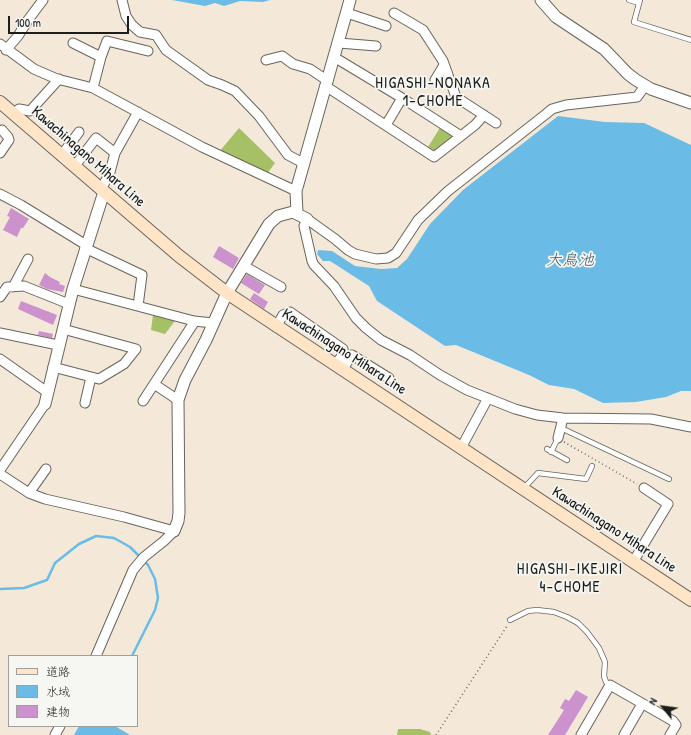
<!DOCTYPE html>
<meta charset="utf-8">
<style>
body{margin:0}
#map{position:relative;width:691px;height:735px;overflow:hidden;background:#f4e9d8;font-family:"Patrick Hand","Klee One",sans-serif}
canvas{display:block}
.legend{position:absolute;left:8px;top:655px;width:130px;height:72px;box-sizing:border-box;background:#f6f6f2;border:1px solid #9f9f9c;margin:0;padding:5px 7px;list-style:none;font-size:12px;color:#1c1c1c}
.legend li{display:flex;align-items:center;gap:8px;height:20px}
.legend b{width:20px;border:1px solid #9f9f9c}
.north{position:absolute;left:643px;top:687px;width:40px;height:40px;-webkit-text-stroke:3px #f6f6f2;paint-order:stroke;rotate:299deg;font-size:11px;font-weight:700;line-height:16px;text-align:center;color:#1c1c1c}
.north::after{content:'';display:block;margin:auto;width:14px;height:18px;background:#1c1c1c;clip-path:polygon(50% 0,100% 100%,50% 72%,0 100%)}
.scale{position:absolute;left:8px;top:16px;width:121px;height:18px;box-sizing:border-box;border:2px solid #1c1c1c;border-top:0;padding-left:5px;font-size:12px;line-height:14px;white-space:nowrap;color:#1c1c1c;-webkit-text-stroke:3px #f6f6f2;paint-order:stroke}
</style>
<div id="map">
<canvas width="691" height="735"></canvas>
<ul class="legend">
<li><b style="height:5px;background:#ffe4c6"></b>道路</li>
<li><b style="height:11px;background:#6abce6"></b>水域</li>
<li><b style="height:11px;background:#cb92ce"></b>建物</li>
</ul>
<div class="north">N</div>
<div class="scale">100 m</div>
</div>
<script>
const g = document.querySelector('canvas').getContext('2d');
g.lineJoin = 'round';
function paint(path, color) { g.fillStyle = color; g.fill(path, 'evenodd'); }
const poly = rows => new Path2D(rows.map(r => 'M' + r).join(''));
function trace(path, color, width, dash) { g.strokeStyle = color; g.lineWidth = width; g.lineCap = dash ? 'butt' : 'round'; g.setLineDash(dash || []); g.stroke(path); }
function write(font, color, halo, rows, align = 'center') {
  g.font = font + ' "Patrick Hand","Klee One",sans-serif'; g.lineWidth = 3.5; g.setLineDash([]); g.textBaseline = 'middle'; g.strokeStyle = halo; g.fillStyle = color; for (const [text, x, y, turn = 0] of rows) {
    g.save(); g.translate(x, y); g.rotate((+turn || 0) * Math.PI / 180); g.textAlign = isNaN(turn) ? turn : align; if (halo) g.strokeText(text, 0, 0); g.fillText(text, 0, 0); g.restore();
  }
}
const green = poly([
 [441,126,452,134,452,138,435,151,428,147],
 [239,128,275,163,267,174,219,152],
 [153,315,178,317,165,334,151,330],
 [398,729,420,729,430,732,431,735,397,735]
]);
const water = poly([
 [172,0,270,0,263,2,240,1,224,6,215,3,205,6],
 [558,116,605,122,644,123,691,145,691,391,681,391,666,397,636,402,603,403,574,389,549,385,529,375,456,345,445,346,377,301,369,286,330,261,323,261,317,254,318,250,332,251,355,266,381,269,397,268,407,259,430,224,463,190],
 [79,726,115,726,130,735,74,735]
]);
const stream = poly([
 [0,589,24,588,47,580,55,563,79,544,96,536,114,538,130,547,148,565,155,579,158,598,155,610,132,656]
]);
const building = poly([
 [11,208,29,219,23,228,21,228,17,237,3,230,10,217,7,216],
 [219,246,239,258,233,269,213,257],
 [45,273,50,277,60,282,59,284,65,286,63,292,47,289,39,285],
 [247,274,265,285,259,294,241,283],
 [254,293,268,302,264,309,250,299],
 [21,301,57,315,53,325,18,309],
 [39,331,53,334,52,338,38,335],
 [576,690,588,697,565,735,548,735,564,710,560,708,565,699,569,701]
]);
const path = poly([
 [564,442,637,484],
 [436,735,507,626]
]);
const service = poly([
 [629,0,639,3],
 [640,0,634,22,691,40],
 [561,428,669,479],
 [547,449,567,460],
 [551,452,558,438],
 [524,488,538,473,586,479,592,466],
 [510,620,528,611,537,610,554,612,567,617,578,623,587,632,599,648,605,662,604,676,606,682,610,685]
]);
const minor = poly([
 [122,0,126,16,132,25,140,32,156,35,166,50,208,80,222,85,235,91,259,116,288,155,303,163],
 [347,13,386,26],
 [394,13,423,30,443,61,456,97,496,123],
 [73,43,101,57],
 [339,43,376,46],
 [0,44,34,69,57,79,93,88,202,147,296,191],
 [6,50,18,36,28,20,43,0],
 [266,60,282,56,293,64,310,69,328,81],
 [435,80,444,65],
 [645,86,637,97,566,105,552,109,546,114,448,191,418,220,396,253,388,258,376,259,355,254,348,250,335,239,307,219,304,226,312,261,314,265,334,286,356,318,366,328,381,340,410,355,440,375,467,390,515,409,537,415,563,418,651,419,691,427],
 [327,87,434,157,461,136,402,98,334,57],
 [93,88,101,57,107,41,148,51],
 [13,114,19,109,30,111,59,79],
 [386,125,402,98],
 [461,136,475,125,484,115],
 [0,153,9,140,8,137,2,130],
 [61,156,79,132],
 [74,167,96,138,115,153],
 [101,190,110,172,115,153,138,112],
 [0,194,21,205,86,245],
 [85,248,142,275,138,306],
 [244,266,281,287],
 [13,287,28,259],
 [73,289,194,321,213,323],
 [0,297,7,287,24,286,69,304],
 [276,327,283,315,290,312,343,349,341,357,335,365],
 [0,333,58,345],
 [0,359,47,392],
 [53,367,99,379,124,364,136,349,63,329],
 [342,370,352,355,389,378],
 [154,384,178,400],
 [143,401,195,321],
 [85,403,91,377],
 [558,438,563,418],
 [461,448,488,398],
 [0,470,45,404],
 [0,474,29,493,45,499,124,517,174,531,164,541,144,557,133,570,96,656],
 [29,493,46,469],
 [633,562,668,504,644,488],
 [55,735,60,726],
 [581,735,610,685,673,721,676,725,670,735],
 [624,735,642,704]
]);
const tertiary = poly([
 [541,0,556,17,604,49,628,74,636,80,651,89,691,103],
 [297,213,296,191,350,0],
 [45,404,73,289,104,192],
 [174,531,178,521,179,513,178,400,185,380,206,340,227,293,269,224,278,216,293,212,307,219]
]);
const secondary = poly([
 [0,102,179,256,227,293,691,600]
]);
const streetNames = [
 ["Kawachinagano Mihara Line",88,157,41],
 ["Kawachinagano Mihara Line",344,352,33],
 ["Kawachinagano Mihara Line",614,530,33]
];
const neighbourhoodNames = [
 ["HIGASHI-NONAKA",433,84],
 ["1-CHOME",433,102],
 ["HIGASHI-IKEJIRI",570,570],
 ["4-CHOME",570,588]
];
const waterNames = [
 ["大鳥池",570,261]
];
paint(green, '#a6c066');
paint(water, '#6abce6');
trace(stream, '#6abce6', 2.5);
paint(building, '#cb92ce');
trace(service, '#68645e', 6);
trace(minor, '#68645e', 11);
trace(tertiary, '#68645e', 13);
trace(secondary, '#68645e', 14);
trace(path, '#68645e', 1.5, [1, 3]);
trace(service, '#fff', 4.5);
trace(minor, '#fff', 9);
trace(tertiary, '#fff', 11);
trace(secondary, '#ffe4c6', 12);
write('15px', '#1c1c1c', '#f6f6f2', streetNames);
g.letterSpacing = '1px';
write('16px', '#1c1c1c', '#f6f6f2', neighbourhoodNames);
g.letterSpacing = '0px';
write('italic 16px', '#3b5c6d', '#f6f6f2', waterNames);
</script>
